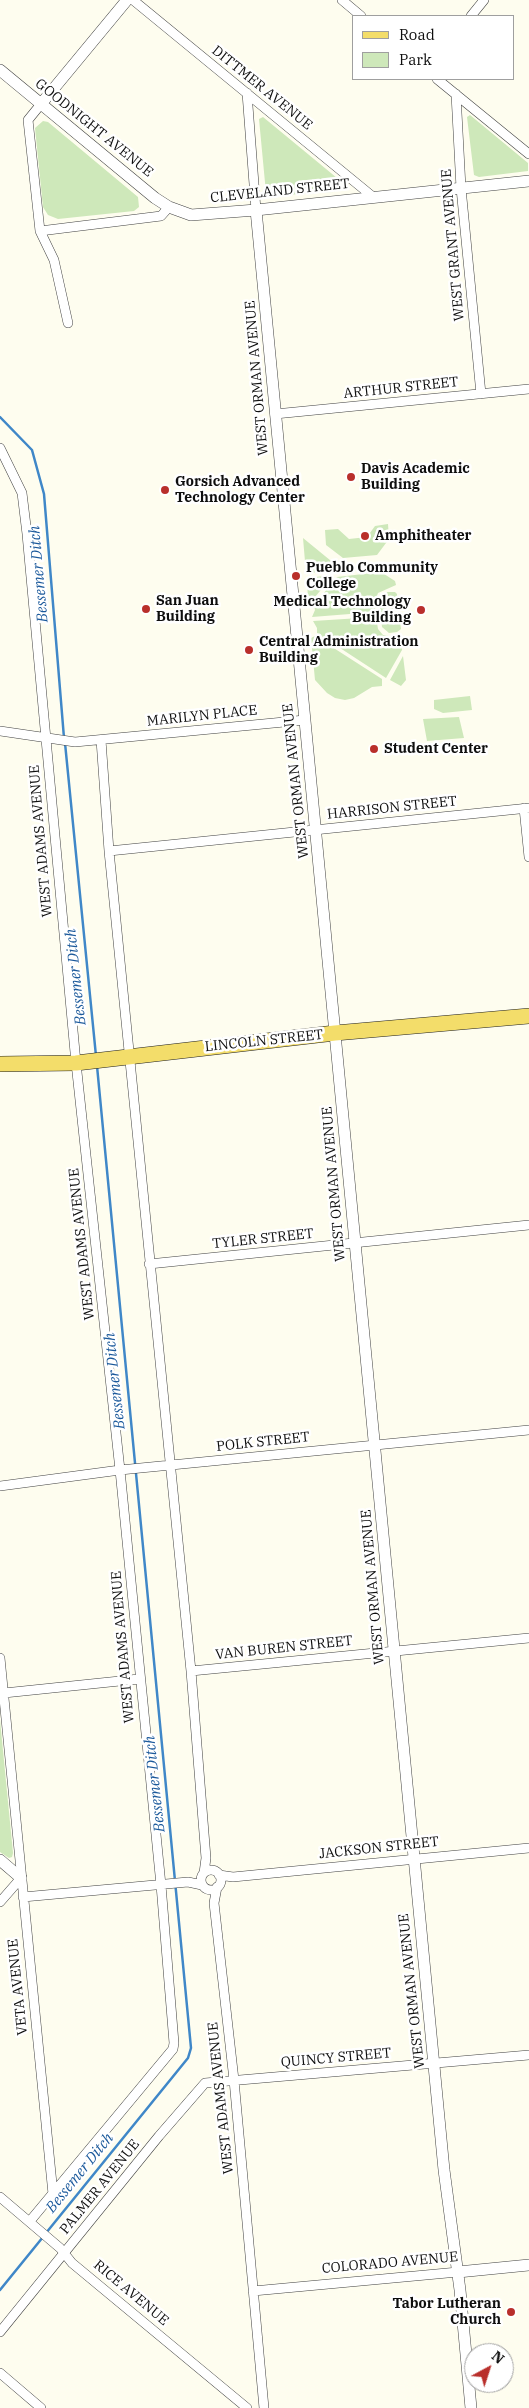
<!DOCTYPE html>
<style>
body{margin:0}
#map{position:relative;width:529px;height:2408px;overflow:hidden;background:#fefdef;font-family:"IBM Plex Serif",serif}
canvas{display:block}
.legend{position:absolute;left:352px;top:15px;width:162px;height:65px;box-sizing:border-box;background:#fff;border:1px solid #9f9f9f;margin:0;padding:6px 9px;list-style:none;font-size:15px;color:#0e0e0e}
.legend li{display:flex;align-items:center;gap:10px;height:25px}
.legend b{width:25px;border:1px solid #9f9f9f}
.north{position:absolute;left:464px;top:2343px;width:50px;height:50px;box-sizing:border-box;background:#fff;border:1px solid #9f9f9f;border-radius:50%;rotate:40deg;font-size:14px;font-weight:700;line-height:20px;text-align:center;color:#0e0e0e}
.north::after{content:'';display:block;margin:auto;width:18px;height:22px;background:#b92f2b;clip-path:polygon(50% 0,100% 100%,50% 72%,0 100%)}
</style>
<div id="map">
<canvas width="529" height="2408"></canvas>
<ul class="legend">
<li><b style="height:6px;background:#f3dd6a"></b>Road</li>
<li><b style="height:14px;background:#cee8ba"></b>Park</li>
</ul>
<div class="north">N</div>
</div>
<script>
const g = document.querySelector('canvas').getContext('2d');
g.lineJoin = 'round';
function paint(path, color) { g.fillStyle = color; g.fill(path, 'evenodd'); }
const poly = rows => new Path2D(rows.map(r => 'M' + r).join(''));
function trace(path, color, width, dash) { g.strokeStyle = color; g.lineWidth = width; g.lineCap = dash ? 'butt' : 'round'; g.setLineDash(dash || []); g.stroke(path); }
function write(font, color, halo, rows, align = 'center') {
  g.font = font + ' "IBM Plex Serif",serif'; g.lineWidth = 5; g.setLineDash([]); g.textBaseline = 'middle'; g.strokeStyle = halo; g.fillStyle = color; for (const [text, x, y, turn = 0] of rows) {
    g.save(); g.translate(x, y); g.rotate((+turn || 0) * Math.PI / 180); g.textAlign = isNaN(turn) ? turn : align; if (halo) g.strokeText(text, 0, 0); g.fillText(text, 0, 0); g.restore();
  }
}
const green = poly([
 [470,115,528,163,528,171,479,177,474,175,467,117],
 [263,117,337,178,340,184,339,188,334,192,269,196,266,193,259,119],
 [43,121,48,122,138,197,139,207,134,211,58,219,48,215,43,207,35,128],
 [388,524,389,539,377,555,343,558,326,545,325,530,338,529,349,539,367,537,375,526],
 [303,538,336,565,337,571,306,573],
 [381,572,395,581,396,585,378,593,375,601,375,612,312,617,315,610,314,605,337,577],
 [333,575,311,602,308,601,307,578],
 [387,592,395,592,397,594,398,610,395,611,388,607,385,613,389,617,395,613,399,614,401,629,397,632,389,633,382,627,379,599],
 [376,617,378,629,383,635,401,638,402,650,386,678,317,633,317,628,313,621],
 [315,636,382,679,382,686,372,687,354,698,345,700,335,698,327,693,315,680,311,638],
 [403,656,406,680,401,686,390,680],
 [470,696,472,710,443,713,434,709,434,700],
 [459,717,464,738,427,741,423,719],
 [0,1720,13,1853,12,1857,9,1858,0,1852]
]);
const stream = poly([
 [0,417,32,450,44,494,64,738],
 [65,743,96,1056],
 [46,2233,188,2058,191,2048,97,1066],
 [0,2290,43,2237]
]);
const minor = poly([
 [133,0,372,196],
 [342,0,361,16],
 [471,16,484,0],
 [437,79,529,154],
 [247,93,256,210],
 [456,94,461,188,481,394],
 [41,104,28,120,40,231,54,260,68,323],
 [40,231,161,216,169,207],
 [275,414,529,389],
 [0,448,22,493,27,534,76,1063,120,1470,161,1885,174,2043,173,2049,30,2221],
 [0,731,75,742,305,720],
 [101,740,109,851,191,1671,206,1858,204,1873],
 [524,808,529,857],
 [109,851,529,808],
 [149,1264,529,1225],
 [0,1486,120,1470,529,1430],
 [0,1658,53,2194],
 [191,1671,529,1638],
 [4,1693,139,1679],
 '201 1880a10 10 0 1 1 20 0a10 10 0 1 1-20 0Z',
 [219,1875,233,1877,529,1848],
 [217,1887,214,1903,234,2080,264,2408],
 [23,1897,188,1882,202,1885],
 [0,1902,21,1878],
 [0,2197,60,2248,72,2263,247,2408],
 [253,2291,458,2272],
 [0,2332,159,2136,205,2083,529,2055],
 [0,2373,41,2408]
]);
const tertiary = poly([
 [0,70,155,198,169,207,191,215,256,210,529,181],
 [41,104,127,0],
 [256,210,444,2170,460,2290,471,2408],
 [0,1860,21,1878],
 [458,2272,529,2265]
]);
const primary = poly([
 [0,1064,76,1063,335,1033,529,1016]
]);
const markers = [
 [351,477,5,"#b92f2b"],
 [165,490,5,"#b92f2b"],
 [365,536,5,"#b92f2b"],
 [296,576,5,"#b92f2b"],
 [146,609,5,"#b92f2b"],
 [421,610,5,"#b92f2b"],
 [249,650,5,"#b92f2b"],
 [374,749,5,"#b92f2b"],
 [511,2312,5,"#b92f2b"]
];
const streetNames = [
 ["DITTMER AVENUE",262,88,39],
 ["GOODNIGHT AVENUE",94,128,39],
 ["CLEVELAND STREET",280,191,-6],
 ["WEST GRANT AVENUE",453,245,-95],
 ["WEST ORMAN AVENUE",257,378,-95],
 ["ARTHUR STREET",401,388,-6],
 ["MARILYN PLACE",202,716,-6],
 ["WEST ORMAN AVENUE",296,781,-96],
 ["HARRISON STREET",392,808,-6],
 ["WEST ADAMS AVENUE",41,841,-95],
 ["LINCOLN STREET",264,1041,-6],
 ["WEST ORMAN AVENUE",334,1184,-95],
 ["TYLER STREET",263,1239,-6],
 ["WEST ADAMS AVENUE",82,1244,-96],
 ["POLK STREET",263,1442,-6],
 ["WEST ORMAN AVENUE",373,1587,-95],
 ["WEST ADAMS AVENUE",123,1647,-95],
 ["VAN BUREN STREET",284,1648,-6],
 ["JACKSON STREET",379,1848,-6],
 ["VETA AVENUE",18,1987,-96],
 ["WEST ORMAN AVENUE",412,1991,-96],
 ["QUINCY STREET",336,2058,-5],
 ["WEST ADAMS AVENUE",221,2098,-96],
 ["PALMER AVENUE",100,2187,-51],
 ["COLORADO AVENUE",390,2263,-5],
 ["RICE AVENUE",131,2293,40]
];
const poiNames = [
 ["Davis Academic",361,469],
 ["Building",361,485],
 ["Gorsich Advanced",175,482],
 ["Technology Center",175,498],
 ["Amphitheater",375,536],
 ["Pueblo Community",306,568],
 ["College",306,584],
 ["San Juan",156,601],
 ["Building",156,617],
 ["Medical Technology",411,602,"right"],
 ["Building",411,618,"right"],
 ["Central Administration",259,642],
 ["Building",259,658],
 ["Student Center",384,749],
 ["Tabor Lutheran",501,2304,"right"],
 ["Church",501,2320,"right"]
];
const waterNames = [
 ["Bessemer Ditch",39,574,-95],
 ["Bessemer Ditch",76,977,-96],
 ["Bessemer Ditch",115,1381,-96],
 ["Bessemer Ditch",155,1784,-96],
 ["Bessemer Ditch",80,2173,-51]
];
paint(green, '#cee8ba');
trace(stream, '#3f87c8', 2.5);
trace(minor, '#414141', 10);
trace(tertiary, '#414141', 12);
trace(primary, '#1f1f1f', 16);
trace(minor, '#fff', 9);
trace(tertiary, '#fff', 11);
trace(primary, '#f3dd6a', 15);
for (const [x, y, r, color] of markers) { const dot = new Path2D(); dot.arc(x, y, r, 0, 2 * Math.PI); g.fillStyle = color; g.fill(dot); trace(dot, '#fff', 2); }
write('14px', '#0e0e0e', '#fff', streetNames);
write('bold 14px', '#0e0e0e', '#fff', poiNames, 'left');
write('italic 15px', '#1b599b', '#fff', waterNames);
</script>
